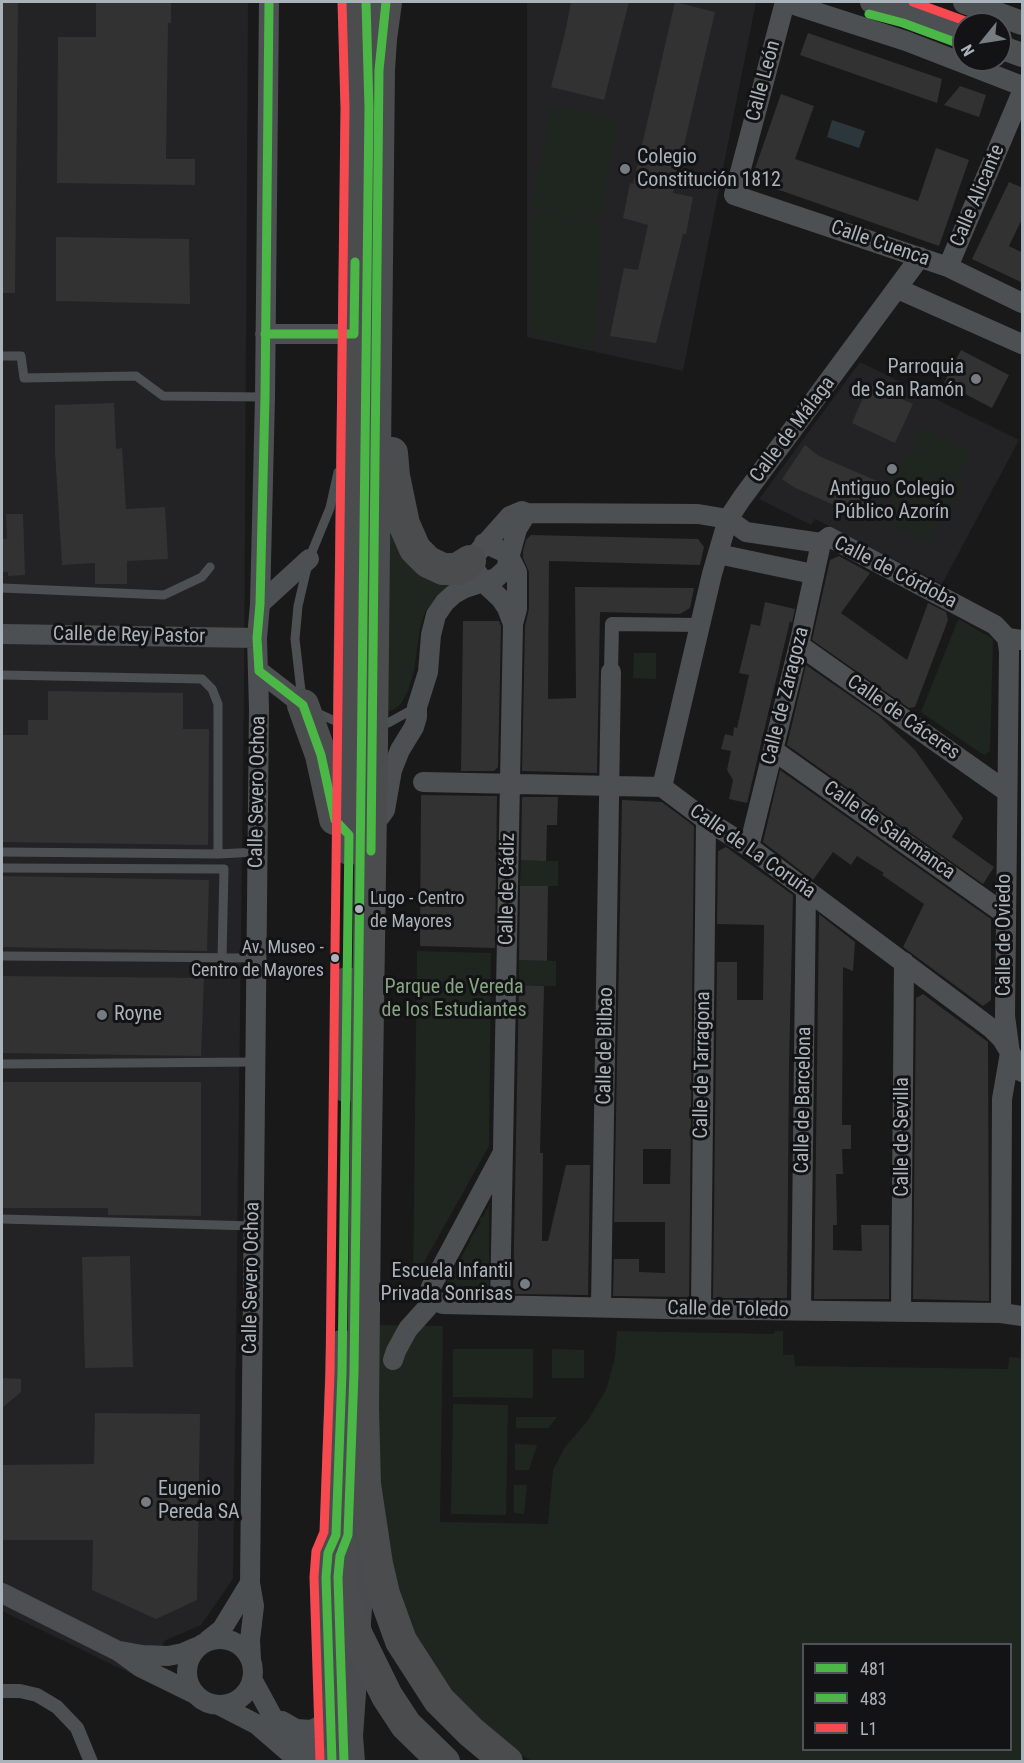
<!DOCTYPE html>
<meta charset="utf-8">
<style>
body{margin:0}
#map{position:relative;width:1024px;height:1763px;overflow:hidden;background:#191919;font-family:"Roboto Condensed",sans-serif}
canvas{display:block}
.frame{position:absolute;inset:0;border:3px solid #aab2ba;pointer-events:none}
.legend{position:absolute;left:802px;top:1643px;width:210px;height:108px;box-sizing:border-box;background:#131315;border:2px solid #4f5357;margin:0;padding:8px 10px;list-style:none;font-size:18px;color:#aab2ba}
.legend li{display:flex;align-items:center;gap:12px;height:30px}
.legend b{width:30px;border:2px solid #4f5357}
.north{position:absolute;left:952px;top:12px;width:60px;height:60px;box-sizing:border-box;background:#131315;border:2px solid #4f5357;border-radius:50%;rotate:240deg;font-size:16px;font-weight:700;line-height:24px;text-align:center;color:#aab2ba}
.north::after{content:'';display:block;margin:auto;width:21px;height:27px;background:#777c82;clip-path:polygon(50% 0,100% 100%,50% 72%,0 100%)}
</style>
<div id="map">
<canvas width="1024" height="1763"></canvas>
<div class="frame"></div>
<ul class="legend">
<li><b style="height:8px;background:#4ab747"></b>481</li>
<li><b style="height:8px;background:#4ab747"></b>483</li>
<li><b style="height:8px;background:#f64950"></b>L1</li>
</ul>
<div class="north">N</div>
</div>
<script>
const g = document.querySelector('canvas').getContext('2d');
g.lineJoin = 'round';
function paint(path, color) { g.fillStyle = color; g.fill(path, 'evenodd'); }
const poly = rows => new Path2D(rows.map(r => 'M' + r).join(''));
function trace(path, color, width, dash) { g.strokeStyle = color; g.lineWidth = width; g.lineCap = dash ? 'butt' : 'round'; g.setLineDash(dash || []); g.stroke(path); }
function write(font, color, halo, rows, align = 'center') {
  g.font = font + ' "Roboto Condensed",sans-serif'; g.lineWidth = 6; g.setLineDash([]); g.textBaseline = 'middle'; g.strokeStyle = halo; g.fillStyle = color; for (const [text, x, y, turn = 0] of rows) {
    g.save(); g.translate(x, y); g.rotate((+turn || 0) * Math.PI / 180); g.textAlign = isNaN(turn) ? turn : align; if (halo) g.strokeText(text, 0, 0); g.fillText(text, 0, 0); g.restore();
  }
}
const built = poly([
 [2,2,248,2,244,693,233,1579,201,1625,166,1640,138,1677,2,1611],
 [527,2,756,2,683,371,527,337],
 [860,362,1019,440,942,584,815,519,811,525,759,499]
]);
const green = poly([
 [551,106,619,118,599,219,531,207],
 [531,210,601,222,595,348,531,333],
 [924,428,971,450,958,479,965,482,950,516,943,513,930,543,882,521,895,492,889,489,905,456,910,458],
 [389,519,454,582,436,598,425,612,420,628,414,671,408,691,400,705,393,710,388,711],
 [958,620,960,620,993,639,990,751,985,755,982,754,921,712],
 [634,653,656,653,656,679,633,678],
 [521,860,558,861,558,886,520,886],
 [417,951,491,953,489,1146,413,1282],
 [519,960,556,961,556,986,519,985],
 [489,1205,489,1286,486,1289,460,1287,465,1298,460,1298,455,1287,444,1287,471,1240,470,1239,481,1222,479,1221,481,1217,483,1217],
 [377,1325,443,1326,440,1522,548,1524,553,1470,565,1447,588,1420,606,1390,615,1358,617,1331,774,1334,775,1331,783,1331,783,1355,794,1355,795,1366,1008,1369,1009,1357,1020,1358,1021,1334,1022,1334,1022,1761,534,1762,502,1745,446,1691,397,1605,385,1535,378,1455],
 [804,1644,1010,1644,1010,1750,804,1750],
 [453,1349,533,1349,533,1398,453,1397],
 [552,1349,584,1350,584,1378,552,1378],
 [453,1404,508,1405,506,1515,451,1514],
 [516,1417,557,1417,548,1428,516,1428],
 [515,1444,537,1445,529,1470,515,1470],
 [514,1485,527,1485,524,1514,514,1513]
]);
const water = poly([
 [832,120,865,131,859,148,827,137]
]);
const building = poly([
 [2,2,18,2,15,293,2,293],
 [96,2,171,2,171,23,168,23,166,159,195,159,195,185,57,183,58,37,96,37],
 [571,2,629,2,604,100,551,87,565,33],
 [675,2,715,12,673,193,693,197,686,234,683,234,656,343,610,336,624,268,638,270,648,225,623,218,630,183,633,184],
 [808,33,942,79,937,103,800,55],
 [960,86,986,95,979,117,944,105],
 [781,94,814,106,795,159,918,201,936,148,969,160,939,246,751,180],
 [1009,182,1023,188,1023,217,1009,246,1023,253,1023,283,972,259],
 [56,237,189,239,190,304,56,301],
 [961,350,1009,375,992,408,944,383],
 [869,384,913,404,895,443,852,423],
 [114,403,116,449,122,448,126,509,165,507,168,559,127,561,127,584,95,584,95,563,62,565,55,452,55,405],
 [805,445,819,456,877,481,862,517,795,488,782,479],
 [6,514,23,514,25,575,8,576,8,572,2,572,2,539,7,539],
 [531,535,698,539,704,547,700,565,549,561,548,699,576,698,575,587,694,588,690,608,680,614,600,612,597,773,522,771,525,626,529,609,529,572,523,558,523,551,526,540],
 [839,556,870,573,841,613,907,660,928,603,946,612,948,620,915,707,909,708,812,640,830,560],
 [765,602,795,609,792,623,790,621,747,803,729,799,733,780,727,770,731,751,721,749,725,734,733,736,734,727,737,728,749,675,739,673,751,624,760,626],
 [463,621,499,621,501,626,498,767,494,771,461,771],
 [806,665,879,716,915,750,963,818,952,837,994,867,983,884,787,745],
 [48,691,183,693,183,729,209,729,208,845,2,842,2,735,28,735,28,720,48,720],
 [780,770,991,919,991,1000,983,1006,903,947,924,904,882,875,884,873,857,856,851,865,833,852,813,880,763,842],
 [421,795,497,796,495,948,420,946],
 [522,797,558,797,557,825,547,825,546,861,521,860],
 [622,800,662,802,694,826,689,1297,613,1296,614,1259,639,1259,639,1272,665,1273,665,1222,614,1222],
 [643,1149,671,1149,670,1184,643,1184],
 [726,847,793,895,789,1063,787,1298,713,1298,717,962,737,962,737,1000,763,1000,764,925,717,924,718,851],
 [2,876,209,880,207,951,2,947],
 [520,886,548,886,547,961,519,960],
 [819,914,855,942,853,971,843,967,842,1125,851,1125,851,1149,842,1149,843,1174,836,1174,837,1225,833,1225,833,1250,862,1251,861,1225,889,1225,889,1299,814,1299],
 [2,976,204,978,201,1056,2,1053],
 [519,985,544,986,540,1153,543,1153,542,1241,548,1241,566,1165,590,1165,588,1295,513,1294],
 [923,994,988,1042,989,1301,913,1299,916,998],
 [2,1082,201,1082,201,1216,108,1215,108,1208,2,1208],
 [130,1256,133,1367,85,1368,82,1257],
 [2,1378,21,1379,21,1392,2,1408],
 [95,1413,200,1414,197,1600,156,1619,92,1590,93,1540,2,1540,2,1465,94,1464]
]);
const service = poly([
 [2,356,21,356,24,378,136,376,163,396,265,397],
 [2,588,164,595,202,577,210,567],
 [2,675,202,679,212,689,218,704,218,854],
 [302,700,295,639,298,606,309,559,330,508,338,472],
 [313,711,335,721,345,724],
 [376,726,388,723,417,707],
 [2,852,218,854,257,852],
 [2,868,224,869,222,958],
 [2,956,256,958],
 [2,1064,255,1062],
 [2,1219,253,1226]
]);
const pedestrian = poly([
 [611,672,612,624,701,625],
 [2,1691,20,1691,37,1695,57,1707,77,1728,91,1762]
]);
const minor = poly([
 [785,2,734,195,948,267,1022,303],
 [785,2,906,41,1022,86],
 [948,267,1022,92],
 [898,289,1022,344],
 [265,334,354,334],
 [484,543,502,551,510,558,517,572,517,609,513,624,500,1304],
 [718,554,813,574],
 [260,604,309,559],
 [513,624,507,608,501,599,484,583,470,561,510,516,522,511,527,513,698,514,728,519,746,532,821,543,829,537,995,625,1007,638,1022,640],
 [2,634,257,638],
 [799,645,1006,791],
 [259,671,303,705],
 [773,750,1005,914],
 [423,782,662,787,706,820,749,847,991,1028,1002,1039,1022,1072],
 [662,787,712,574,728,519,742,498,920,257],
 [380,817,385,810,392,770,400,750,414,727,417,717,417,707,428,672,431,635,436,615,445,602,454,594,465,588,496,578,506,569,517,529,527,513],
 [749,847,799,645,821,543],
 [434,1300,443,1304,666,1309,1001,1313,1022,1316],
 [434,1300,431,1296,431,1287,501,1156],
 [601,1307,611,672],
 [701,1309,706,820],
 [801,1310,806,890],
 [901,1312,904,962],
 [1001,1313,1002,1099,1010,1053,1005,1016,1009,651,1007,638],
 [393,1360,396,1351,408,1329,434,1300],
 [2,1593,118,1651,140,1667,195,1694],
 '187 1672a33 33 0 1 1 66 0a33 33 0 1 1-66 0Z',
 [208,1640,222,1629,250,1583],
 [120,1651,142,1655,168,1656,183,1653,197,1647],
 [251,1659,250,1640,254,1606,250,1583,259,709,257,638,260,604,265,397,269,2],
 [252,1679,276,1723,285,1732,315,1752,335,1762],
 [219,1705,256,1724,300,1762],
 [282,1721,296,1729,311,1730,326,1723,331,1715]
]);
const tertiary = poly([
 [872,2,907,12,964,33],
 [965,2,1022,23],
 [1000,47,1022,55]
]);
const primary = poly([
 [331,1734,326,1577,328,1553,332,1543],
 [350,1762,348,1736,363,1523]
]);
const trunk = poly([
 [386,2,381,39,379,70,372,741,365,1209,363,1409,365,1484,377,1564,384,1594,401,1641,439,1700,471,1732,507,1762],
 [392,453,394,476,404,524,415,549,428,562,443,569,457,569,470,561],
 [303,705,321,755,335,819],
 [349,849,349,702,357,108,354,2],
 [346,1086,347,983],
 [342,1346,336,1535,341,1548,339,1559,344,1597,357,1635,387,1696,406,1725,444,1762]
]);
const bus1 = poly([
 [269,2,265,397,260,604,257,638,259,671,303,705,321,755,335,820,349,835,342,1373,336,1535,328,1553,326,1577,332,1762],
 [265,334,354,334,355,262],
 [371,851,379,70,386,2]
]);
const bus2 = poly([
 [869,14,903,23,960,44],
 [344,1762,338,1577,340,1556,348,1535,354,1373,369,108,366,2]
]);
const bus3 = poly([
 [913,2,968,22],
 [320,1762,314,1577,316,1551,324,1532,330,1373,345,108,342,2]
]);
const markers = [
 [625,169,6,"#777c82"],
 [976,379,6,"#777c82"],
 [892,469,6,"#777c82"],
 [359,909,5,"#aab2ba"],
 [335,958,5,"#aab2ba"],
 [102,1015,6,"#777c82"],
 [525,1284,6,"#777c82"],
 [146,1502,6,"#777c82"]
];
const busNames = [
 ["Lugo - Centro",370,899],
 ["de Mayores",370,922],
 ["Av. Museo -",324,948,"right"],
 ["Centro de Mayores",324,971,"right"]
];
const streetNames = [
 ["Calle León",764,81,-75],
 ["Calle Alicante",978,196,-67],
 ["Calle Cuenca",880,244,19],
 ["Calle de Málaga",793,430,-53],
 ["Calle de Córdoba",895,573,27],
 ["Calle de Rey Pastor",129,636,1],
 ["Calle de Zaragoza",786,696,-76],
 ["Calle de Cáceres",903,718,35],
 ["Calle Severo Ochoa",258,792,-89],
 ["Calle de Salamanca",889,831,35],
 ["Calle de La Coruña",752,852,35],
 ["Calle de Cádiz",508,889,-89],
 ["Calle de Oviedo",1005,935,-90],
 ["Calle de Bilbao",606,1046,-89],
 ["Calle de Tarragona",703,1065,-89],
 ["Calle de Barcelona",804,1100,-89],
 ["Calle de Sevilla",903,1137,-90],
 ["Calle Severo Ochoa",252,1278,-89],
 ["Calle de Toledo",728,1310,1]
];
const poiNames = [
 ["Colegio",637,158],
 ["Constitución 1812",637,181],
 ["Parroquia",964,368,"right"],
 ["de San Ramón",964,391,"right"],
 ["Antiguo Colegio",892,490,"center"],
 ["Público Azorín",892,513,"center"],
 ["Royne",114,1015],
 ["Escuela Infantil",513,1272,"right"],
 ["Privada Sonrisas",513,1295,"right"],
 ["Eugenio",158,1490],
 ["Pereda SA",158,1513]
];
const parkNames = [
 ["Parque de Vereda",454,988],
 ["de los Estudiantes",454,1011]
];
paint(built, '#232325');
paint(green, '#1f261f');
paint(water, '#2c373c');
paint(building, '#323233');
trace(service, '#4d5052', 9);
trace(pedestrian, '#4d5052', 14);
trace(minor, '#4d5052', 20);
trace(tertiary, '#4d5052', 24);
trace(primary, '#4a4b4e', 30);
trace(trunk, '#4a4c4e', 32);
trace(bus1, '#4ab747', 9);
trace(bus2, '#4ab747', 9);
trace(bus3, '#f64950', 9);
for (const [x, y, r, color] of markers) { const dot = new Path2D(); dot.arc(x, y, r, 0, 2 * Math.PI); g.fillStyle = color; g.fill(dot); trace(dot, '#131315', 2); }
write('18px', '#aab2ba', '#131315', busNames, 'left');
write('20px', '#aab2ba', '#131315', streetNames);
write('20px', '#aab2ba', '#131315', poiNames, 'left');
write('20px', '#85a581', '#131315', parkNames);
</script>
